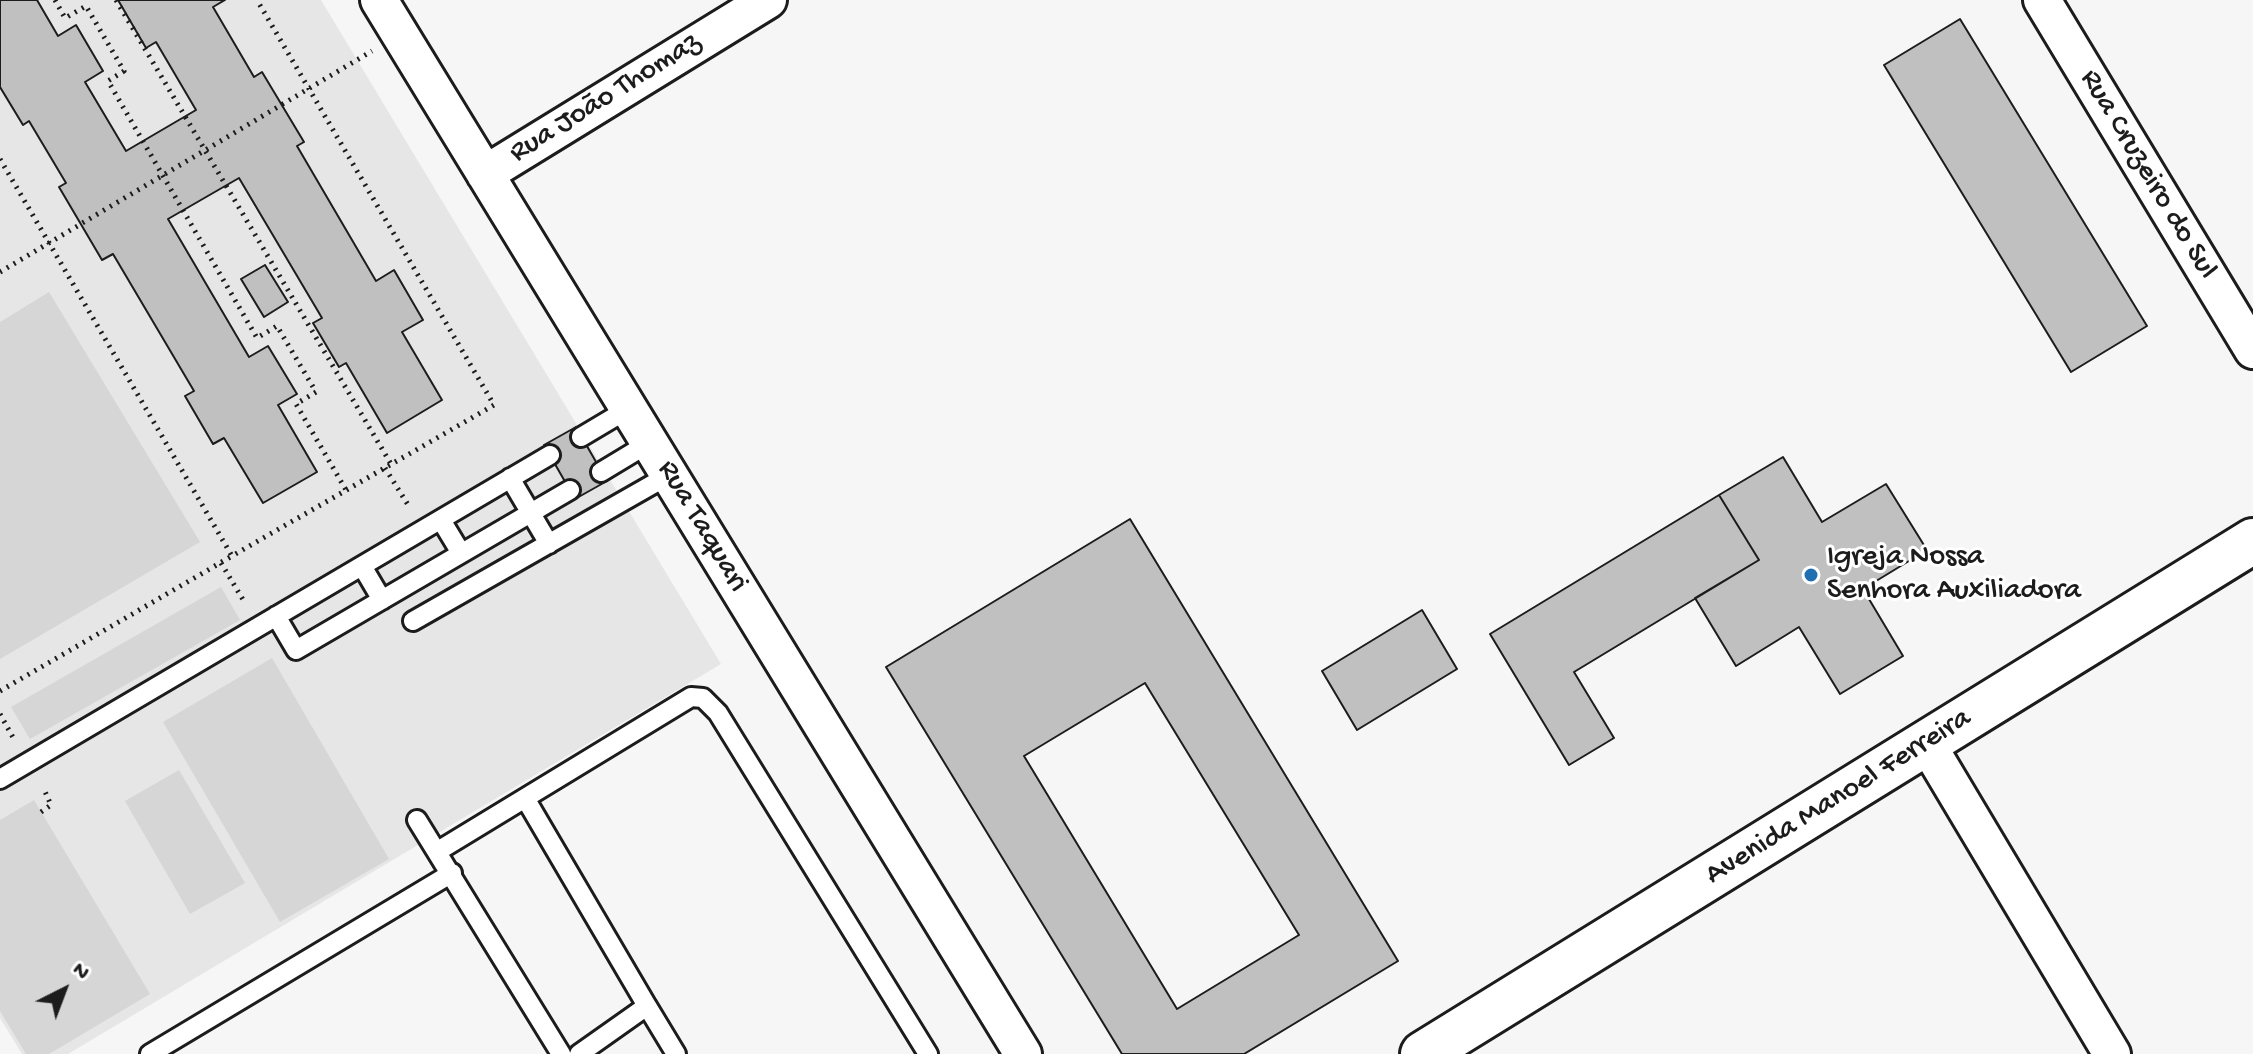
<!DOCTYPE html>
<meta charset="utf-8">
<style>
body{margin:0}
#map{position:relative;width:2253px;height:1054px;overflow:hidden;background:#f6f6f6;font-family:"Gochi Hand",sans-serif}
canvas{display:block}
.north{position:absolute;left:24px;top:950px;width:80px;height:80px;-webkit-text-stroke:6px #fff;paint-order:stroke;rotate:42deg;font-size:22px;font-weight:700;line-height:32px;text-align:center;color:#1c1c1c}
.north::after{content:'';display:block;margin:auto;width:28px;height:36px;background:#1c1c1c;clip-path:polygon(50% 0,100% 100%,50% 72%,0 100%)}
</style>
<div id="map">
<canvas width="2253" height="1054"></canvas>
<div class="north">N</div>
</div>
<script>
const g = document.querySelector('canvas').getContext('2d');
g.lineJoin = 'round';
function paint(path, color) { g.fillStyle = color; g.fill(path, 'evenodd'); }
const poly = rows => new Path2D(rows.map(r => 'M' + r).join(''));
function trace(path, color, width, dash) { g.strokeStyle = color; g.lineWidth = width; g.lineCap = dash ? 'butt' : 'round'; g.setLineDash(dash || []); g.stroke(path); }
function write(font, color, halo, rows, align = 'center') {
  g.font = font + ' "Gochi Hand",sans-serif'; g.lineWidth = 6; g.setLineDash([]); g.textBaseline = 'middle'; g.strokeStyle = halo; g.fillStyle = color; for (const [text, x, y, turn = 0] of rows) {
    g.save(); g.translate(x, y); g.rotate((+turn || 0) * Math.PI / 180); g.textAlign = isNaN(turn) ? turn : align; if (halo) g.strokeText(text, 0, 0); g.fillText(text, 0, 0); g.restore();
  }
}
const built = poly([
 [0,0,321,0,721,664,68,1054,22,1054,0,1018]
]);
const green = poly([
 [49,292,200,542,0,659,0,322],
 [221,587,240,620,30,739,11,707],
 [272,658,389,859,280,922,163,722],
 [179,770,245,883,190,914,125,801],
 [34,800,150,994,49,1054,26,1054,0,1011,0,820]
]);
const building = poly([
 [0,0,37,0,58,36,76,25,103,71,85,82,126,151,196,110,156,42,146,48,118,0,225,0,213,7,254,77,262,72,304,142,297,146,376,281,394,270,423,320,402,332,442,400,387,433,346,363,339,367,313,323,322,318,239,178,168,219,249,357,268,346,297,394,278,405,317,472,263,503,224,438,213,444,185,396,194,391,113,254,102,260,59,187,66,183,29,121,23,125,0,87,0,0],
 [1960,19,2147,326,2071,372,1884,65,1960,19],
 [265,265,288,302,264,317,241,279,265,265],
 [576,427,607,481,575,499,544,445,576,427],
 [1783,457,1822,522,1886,484,1927,550,1863,589,1903,656,1840,694,1799,627,1736,666,1695,598,1759,560,1719,495,1783,457],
 [1719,495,1759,560,1574,672,1614,738,1569,765,1490,634,1719,495],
 [1130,519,1398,961,1244,1054,1122,1054,886,667,1130,519],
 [1145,683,1299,935,1177,1009,1024,756,1145,683],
 [1422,610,1457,669,1357,730,1322,671,1422,610]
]);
const path = poly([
 [55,0,65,18,86,6,124,71,108,81,257,338,277,326,316,392,296,404,346,490],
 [116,0,391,464],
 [0,159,232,556,494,405,257,0],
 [0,272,372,51],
 [385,468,410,508],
 [221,563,245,603],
 [0,691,232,556],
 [0,714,15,741],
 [41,812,51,805,43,787]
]);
const lane = poly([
 [581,437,628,409],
 [601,472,649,443],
 [510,478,549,544],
 [441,520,461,553],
 [362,566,382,600],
 [276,616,296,650,570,490],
 [413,621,669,475],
 [0,779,550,455],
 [525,798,647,1006],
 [417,820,561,1054],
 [438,851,691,697,703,698,718,713,928,1054],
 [150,1054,452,873],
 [579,1054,647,1006,676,1054]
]);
const street = poly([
 [379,0,1023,1054],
 [2042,0,2253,350],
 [485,174,768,0],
 [1927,744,2112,1054]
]);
const secondary = poly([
 [1423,1054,2253,541]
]);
const markers = [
 [1811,575,8,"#1f6fb2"]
];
const streetNames = [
 ["Rua João Thomaz",606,99,-32],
 ["Rua Cruzeiro do Sul",2147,175,59],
 ["Rua Taquari",701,527,59],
 ["Avenida Manoel Ferreira",1839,798,-32]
];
const poiNames = [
 ["Igreja Nossa",1827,558],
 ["Senhora Auxiliadora",1827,592]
];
paint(built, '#e6e6e6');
paint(green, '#d6d6d6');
paint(building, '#c0c0c0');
trace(building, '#1c1c1c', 2);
trace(lane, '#1c1c1c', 24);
trace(street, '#1c1c1c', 42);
trace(secondary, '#1c1c1c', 50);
trace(path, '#1c1c1c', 5, [2, 6]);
trace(lane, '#fff', 18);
trace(street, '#fff', 36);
trace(secondary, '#fff', 44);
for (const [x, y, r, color] of markers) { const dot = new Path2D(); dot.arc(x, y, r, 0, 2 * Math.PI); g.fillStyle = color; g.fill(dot); trace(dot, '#fff', 3); }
write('30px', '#1c1c1c', '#fff', streetNames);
write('30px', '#1c1c1c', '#fff', poiNames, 'left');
</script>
